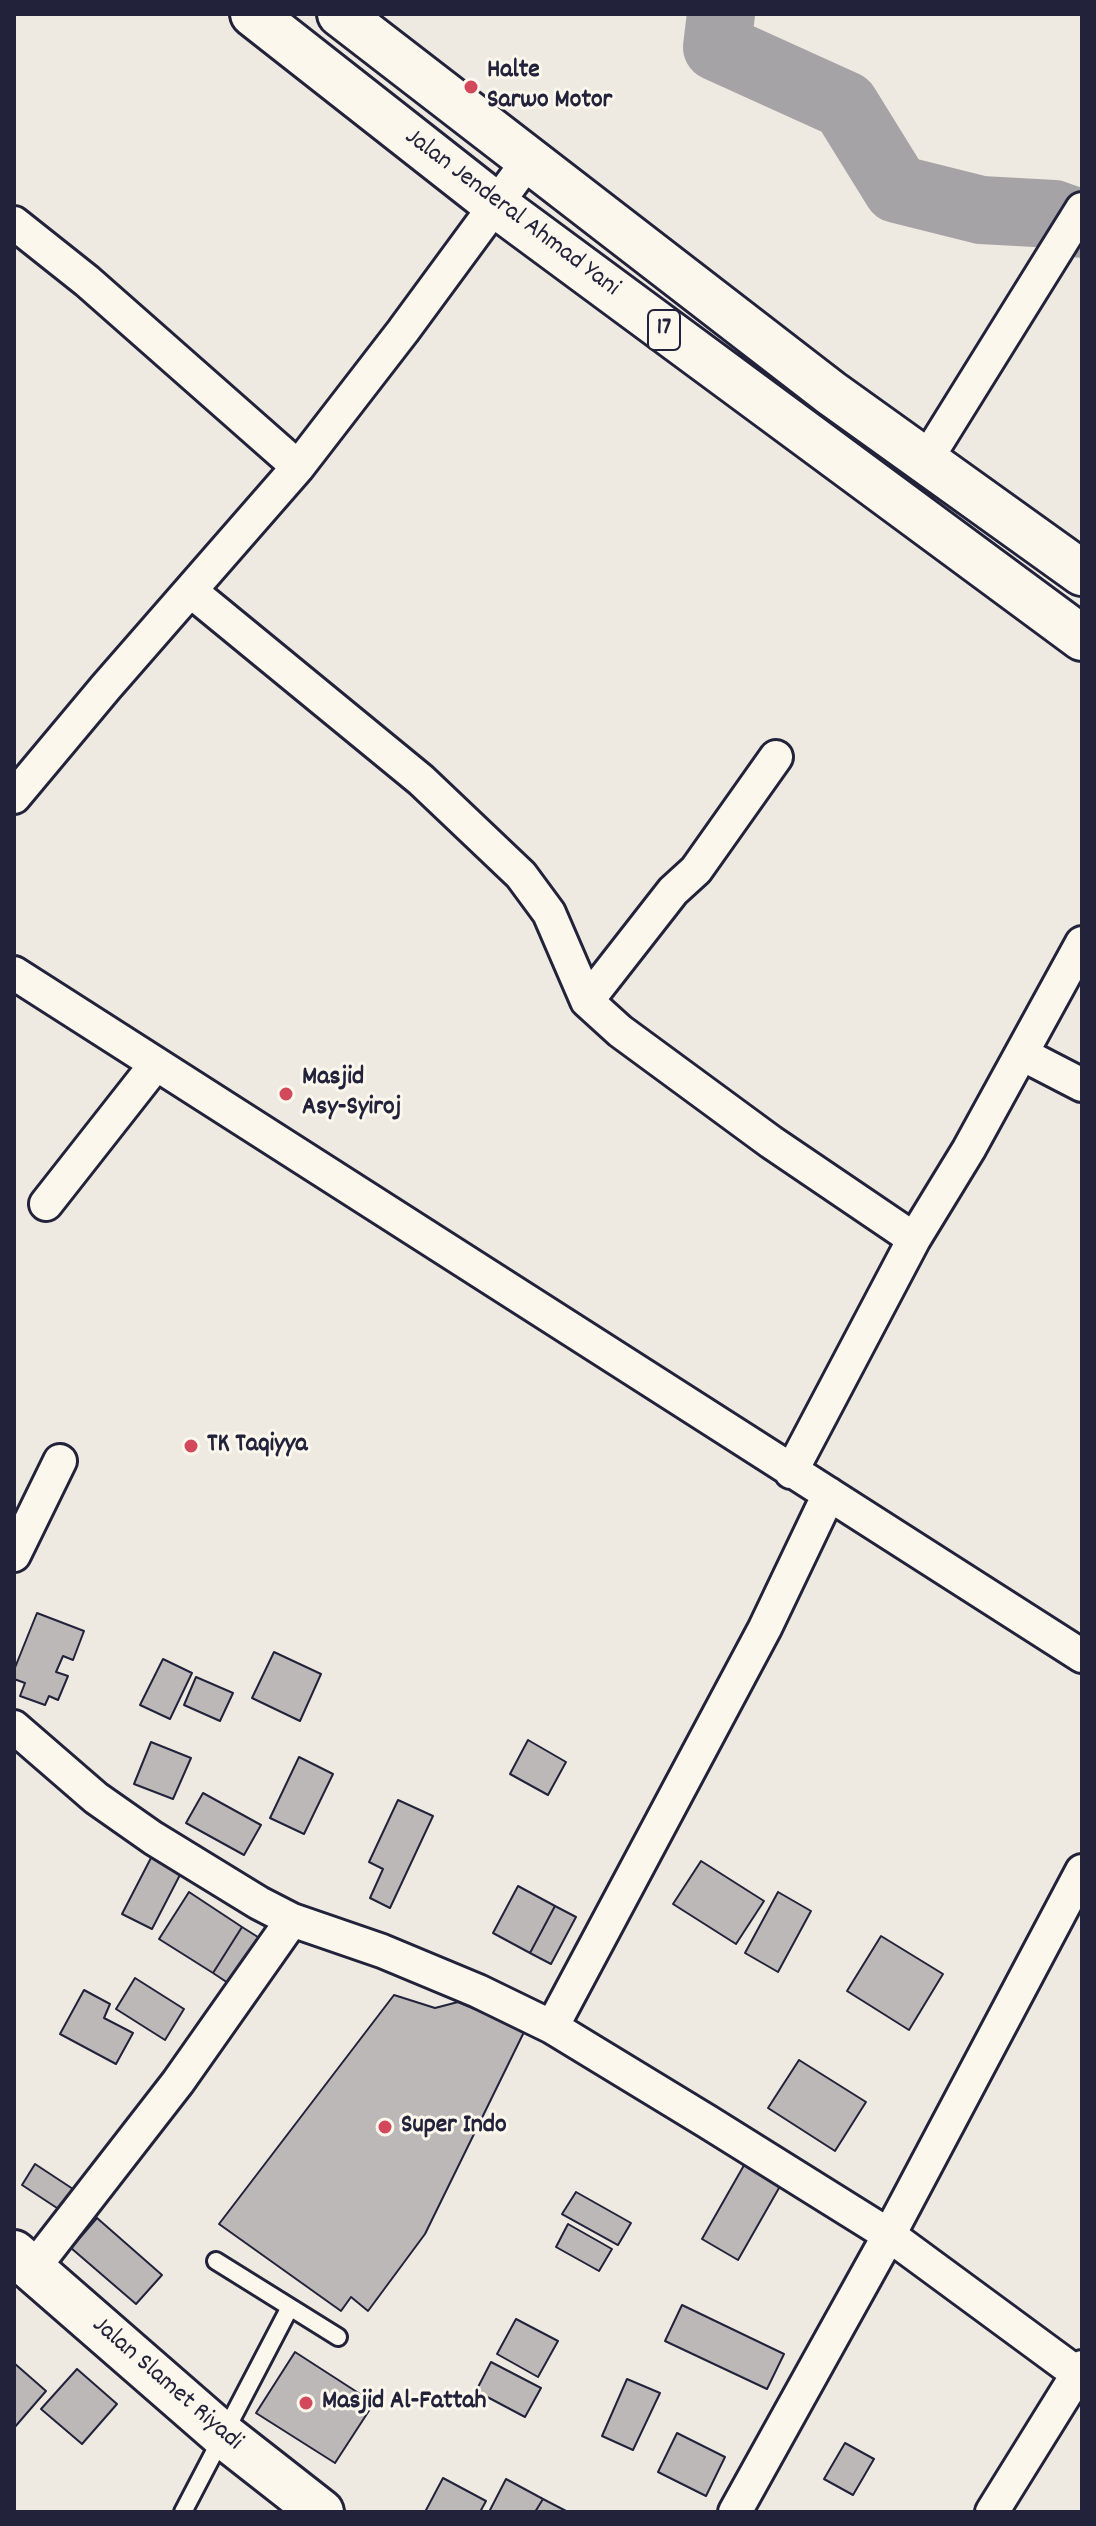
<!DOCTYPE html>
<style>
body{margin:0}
#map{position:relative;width:1096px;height:2526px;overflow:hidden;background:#eeeae2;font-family:Dekko,sans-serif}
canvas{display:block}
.frame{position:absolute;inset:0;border:16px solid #22223b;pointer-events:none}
</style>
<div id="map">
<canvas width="1096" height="2526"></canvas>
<div class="frame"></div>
</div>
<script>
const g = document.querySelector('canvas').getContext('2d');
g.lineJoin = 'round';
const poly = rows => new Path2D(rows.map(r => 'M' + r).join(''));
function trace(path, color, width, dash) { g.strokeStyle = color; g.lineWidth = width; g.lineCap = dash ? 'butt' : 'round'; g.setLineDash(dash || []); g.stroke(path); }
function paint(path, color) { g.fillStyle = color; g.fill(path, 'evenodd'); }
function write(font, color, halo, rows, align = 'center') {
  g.font = font + ' Dekko,sans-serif'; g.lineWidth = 6; g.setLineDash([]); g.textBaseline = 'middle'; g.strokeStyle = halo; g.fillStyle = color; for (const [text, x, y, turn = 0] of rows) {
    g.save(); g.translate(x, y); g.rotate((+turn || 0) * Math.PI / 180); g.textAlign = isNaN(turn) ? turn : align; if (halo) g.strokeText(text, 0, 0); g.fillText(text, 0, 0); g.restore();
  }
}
const river = poly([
 [721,14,717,47,845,105,897,189,981,210,1054,214,1082,224]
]);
const building = poly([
 [37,1613,84,1631,73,1660,63,1656,56,1672,68,1676,58,1700,49,1696,45,1705,20,1696,25,1683,14,1679,14,1670,37,1613],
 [274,1652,321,1674,300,1721,252,1698,274,1652],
 [163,1659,192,1673,170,1719,140,1705,163,1659],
 [196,1677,233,1693,220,1721,184,1705,196,1677],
 [528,1740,566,1762,548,1795,510,1774,528,1740],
 [151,1742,191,1758,173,1799,134,1784,151,1742],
 [299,1757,333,1774,304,1834,270,1818,299,1757],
 [203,1793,261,1825,244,1855,186,1823,203,1793],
 [398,1800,433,1816,390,1908,370,1898,383,1869,369,1862,398,1800],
 [152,1856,182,1871,152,1929,122,1914,152,1856],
 [701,1861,764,1901,736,1944,673,1904,701,1861],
 [518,1886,555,1906,530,1953,493,1933,518,1886],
 [189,1892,242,1927,213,1973,159,1939,189,1892],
 [778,1892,811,1911,778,1972,745,1953,778,1892],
 [555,1906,576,1917,551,1964,530,1953,555,1906],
 [242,1927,261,1939,231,1985,213,1973,242,1927],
 [881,1936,943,1974,909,2030,847,1991,881,1936],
 [135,1978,184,2009,165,2040,116,2009,135,1978],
 [84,1990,110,2004,104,2018,133,2033,116,2064,60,2034,84,1990],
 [394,1995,435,2008,458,2002,525,2030,425,2234,368,2311,351,2297,341,2311,219,2224,394,1995],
 [799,2060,866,2102,835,2151,768,2108,799,2060],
 [747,2160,783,2181,738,2260,702,2239,747,2160],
 [35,2164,73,2189,60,2210,22,2185,35,2164],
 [576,2192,631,2223,618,2245,562,2214,576,2192],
 [97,2218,162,2275,136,2304,71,2248,97,2218],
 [568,2224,612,2249,599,2271,556,2247,568,2224],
 [682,2305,784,2354,767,2389,665,2341,682,2305],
 [516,2319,558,2341,538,2377,497,2354,516,2319],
 [295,2352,374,2403,335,2463,256,2413,295,2352],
 [491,2362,541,2388,525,2417,476,2391,491,2362],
 [14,2363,46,2391,14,2428,14,2363],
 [77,2369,117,2404,82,2444,41,2409,77,2369],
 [627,2379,660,2393,633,2450,602,2436,627,2379],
 [677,2433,725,2457,706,2496,658,2472,677,2433],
 [845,2443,874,2459,853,2495,824,2479,845,2443],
 [443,2478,486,2501,480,2512,425,2512,443,2478],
 [506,2479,543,2499,535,2512,489,2512,506,2479],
 [543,2499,568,2512,535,2512,543,2499]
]);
const lane = poly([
 [216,2261,338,2337],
 [183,2512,289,2309]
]);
const street = poly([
 [14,223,87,281,298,467],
 [926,460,1082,209],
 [192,592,421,780,521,875,549,913,587,1001,620,1031,771,1142,914,1239],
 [14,797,106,687,298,467,403,331,528,161],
 [14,973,1082,1656],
 [587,1001,673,891,696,870,776,757],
 [1022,1054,1082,1085],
 [46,1204,156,1064],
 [791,1472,914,1239,969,1149,1082,943],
 [14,1555,60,1461],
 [14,1727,96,1798,153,1838,259,1903,292,1920,382,1951,478,1991,552,2027,708,2122,889,2235,1082,2377],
 [552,2027,765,1628,829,1494],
 [32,2270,178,2082,292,1920],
 [735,2512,889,2235,1082,1871],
 [992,2512,1082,2367]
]);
const primary = poly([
 [14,2253,224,2436,321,2512]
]);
const highway = poly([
 [253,14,496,205,1082,638],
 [340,14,831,393,1082,573]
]);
const markers = [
 [471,87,8,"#d1495b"],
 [286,1094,8,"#d1495b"],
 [191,1446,8,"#d1495b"],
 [385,2127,8,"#d1495b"],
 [306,2403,8,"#d1495b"]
];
const shields = [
 [664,330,32]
];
const shieldNames = [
 ["17",664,330]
];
const poiNames = [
 ["Halte",487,72],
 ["Sarwo Motor",487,102],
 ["Masjid",302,1079],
 ["Asy-Syiroj",302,1109],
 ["TK Taqiyya",207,1446],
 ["Super Indo",401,2127],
 ["Masjid Al-Fattah",322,2403]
];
const streetNames = [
 ["Jalan Jenderal Ahmad Yani",511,214,37],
 ["Jalan Slamet Riyadi",166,2385,41]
];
trace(river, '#a6a3a7', 68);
paint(building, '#bcb8b8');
trace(building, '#22223b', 2);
trace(lane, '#22223b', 22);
trace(street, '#22223b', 38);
trace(primary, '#22223b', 50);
trace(highway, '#22223b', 50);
trace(lane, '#fbf7ec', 16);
trace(street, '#fbf7ec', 32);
trace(primary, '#fbf7ec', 44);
trace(highway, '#fbf7ec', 44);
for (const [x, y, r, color] of markers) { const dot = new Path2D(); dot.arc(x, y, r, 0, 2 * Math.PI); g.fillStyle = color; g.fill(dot); trace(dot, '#fbf7ec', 3); }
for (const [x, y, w] of shields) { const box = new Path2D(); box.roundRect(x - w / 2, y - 20, w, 40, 6); g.fillStyle = '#fbf7ec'; g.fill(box); trace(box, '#22223b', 2); }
write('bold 24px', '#22223b', null, shieldNames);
write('bold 26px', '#22223b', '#fbf7ec', poiNames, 'left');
write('26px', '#22223b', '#fbf7ec', streetNames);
</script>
